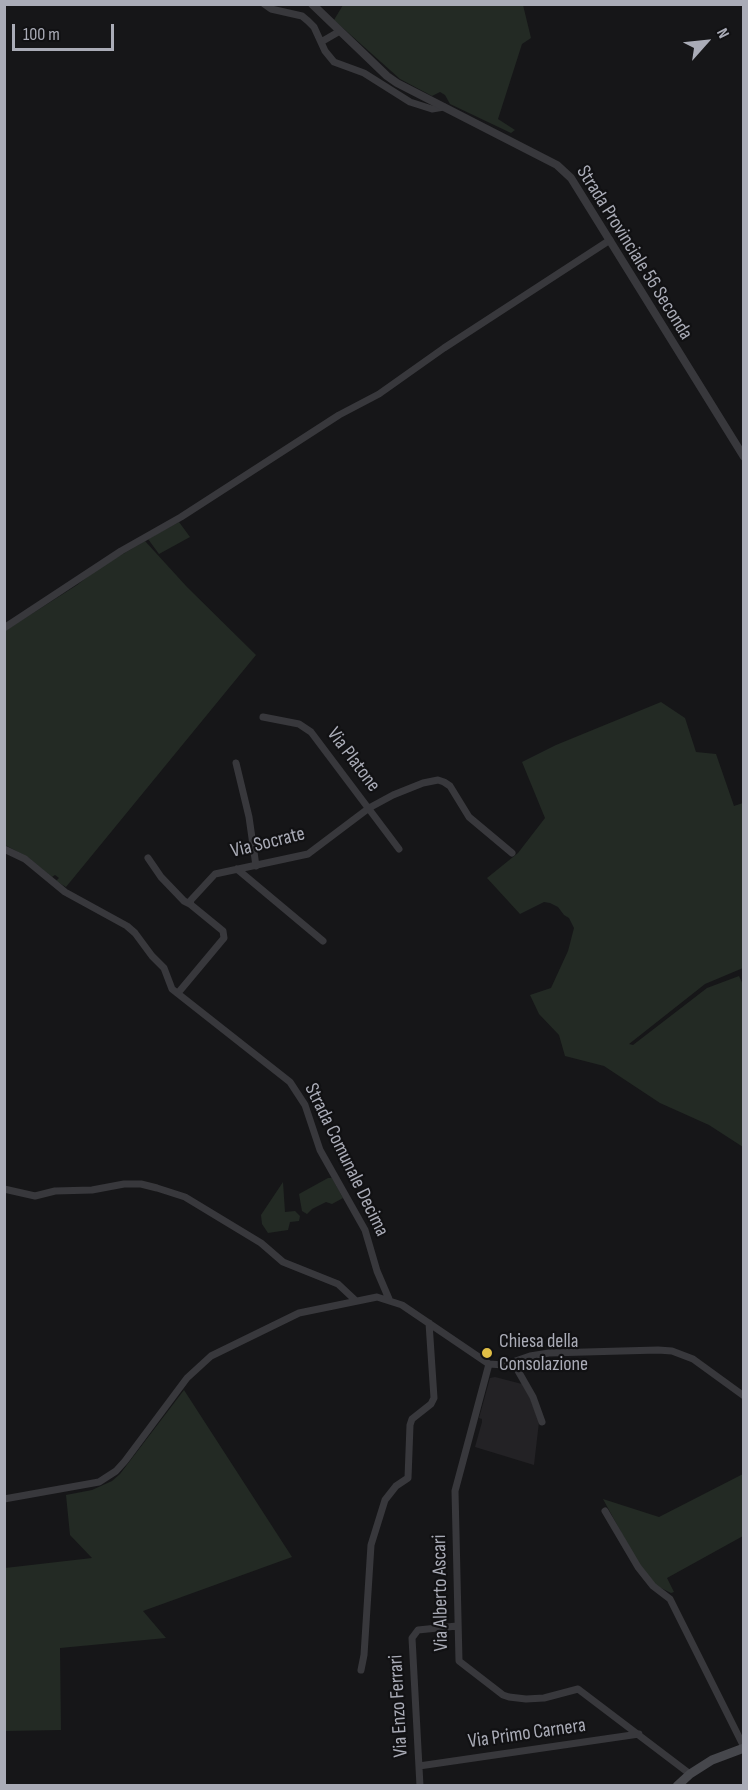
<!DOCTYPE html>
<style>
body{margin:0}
#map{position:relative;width:748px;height:1790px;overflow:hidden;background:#161618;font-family:"Sofia Sans Condensed",sans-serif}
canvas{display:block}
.frame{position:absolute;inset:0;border:6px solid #aaacb7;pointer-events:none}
.north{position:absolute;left:676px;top:12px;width:60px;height:60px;-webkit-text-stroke:4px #111113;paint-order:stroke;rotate:63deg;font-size:16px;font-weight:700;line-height:24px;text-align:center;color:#aaacb7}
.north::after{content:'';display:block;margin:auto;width:21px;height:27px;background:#aaacb7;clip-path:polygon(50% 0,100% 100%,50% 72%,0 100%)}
.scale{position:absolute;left:12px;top:24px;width:102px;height:27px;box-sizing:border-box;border:3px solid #aaacb7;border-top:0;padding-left:8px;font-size:18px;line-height:21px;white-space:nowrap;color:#aaacb7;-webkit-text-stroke:4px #111113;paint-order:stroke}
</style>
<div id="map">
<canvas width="748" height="1790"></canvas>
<div class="frame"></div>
<div class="north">N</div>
<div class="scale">100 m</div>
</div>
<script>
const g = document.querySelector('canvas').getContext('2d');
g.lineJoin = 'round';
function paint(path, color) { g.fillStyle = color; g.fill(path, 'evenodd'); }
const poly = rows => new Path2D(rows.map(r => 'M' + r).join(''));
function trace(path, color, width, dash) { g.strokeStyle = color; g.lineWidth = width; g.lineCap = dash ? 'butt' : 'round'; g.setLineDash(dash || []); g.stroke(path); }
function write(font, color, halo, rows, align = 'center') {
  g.font = font + ' "Sofia Sans Condensed",sans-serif'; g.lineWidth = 4.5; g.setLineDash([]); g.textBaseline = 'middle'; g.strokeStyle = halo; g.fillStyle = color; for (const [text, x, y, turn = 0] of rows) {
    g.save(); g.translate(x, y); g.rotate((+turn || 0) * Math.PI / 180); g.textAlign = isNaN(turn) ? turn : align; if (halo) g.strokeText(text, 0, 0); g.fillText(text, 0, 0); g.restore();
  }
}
const built = poly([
 [495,1377,522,1384,530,1398,539,1422,534,1465,475,1447,482,1422,482,1419,479,1418,490,1378]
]);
const green = poly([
 [343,5,523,5,531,38,522,44,498,119,515,130,511,133,450,104,445,95,440,92,432,96,400,79,334,20],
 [179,522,190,537,159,554,148,539],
 [145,541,187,587,256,655,66,887,56,881,59,878,55,875,52,877,29,858,5,845,5,631,77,585,99,568],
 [661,702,685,718,696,752,716,754,734,806,743,803,743,968,705,984,629,1044,633,1045,707,988,739,976,744,987,743,1147,709,1125,660,1103,604,1066,565,1056,559,1035,539,1014,530,995,551,988,568,951,574,928,569,918,564,915,558,907,550,903,544,902,520,914,487,878,518,853,545,818,522,762,556,745],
 [328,1178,332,1178,343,1198,332,1204,326,1202,312,1209,307,1214,302,1211,299,1194],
 [283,1182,285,1212,295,1211,300,1216,299,1221,290,1222,288,1230,268,1233,262,1224,261,1215],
 [184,1390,292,1557,143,1611,166,1638,60,1648,61,1730,5,1731,5,1568,92,1558,70,1535,66,1495,92,1490,112,1481,120,1474],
 [743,1474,743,1536,667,1578,674,1592,671,1593,655,1585,639,1565,603,1499,659,1517]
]);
const minor = poly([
 [264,4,271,9,302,16,308,21,314,27,325,51,334,62,364,73,410,102,432,109,444,107],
 [321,42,340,31],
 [4,628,121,551,181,517,339,415,379,394,444,348,610,240],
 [263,717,299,724,311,732,399,849],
 [236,763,249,817,256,866],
 [4,849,25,859,65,892,127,926,135,933,152,956,164,968,172,989,290,1082,305,1105,320,1150,365,1230,377,1271,389,1299],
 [148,858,161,877,184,901,190,904],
 [237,869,323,941],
 [178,993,224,938,223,931,190,904,191,900,215,874,308,854,369,808,393,795,423,783,438,780,444,782,450,786,469,817,512,853],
 [4,1189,35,1196,55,1191,92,1190,124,1184,141,1184,157,1188,185,1197,261,1243,283,1262,338,1284,355,1300],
 [513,1362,533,1397,542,1422],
 [489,1364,455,1491,459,1661,503,1695,509,1697,526,1699,544,1698,578,1689,690,1774],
 [4,1499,99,1482,116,1471,125,1461,187,1378,211,1356,299,1313,377,1297,402,1305,489,1364,504,1365,530,1356,549,1353,658,1350,672,1351,693,1359,744,1396],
 [605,1511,638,1567,653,1586,670,1599,744,1747],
 [361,1670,364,1655,371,1545,385,1500,396,1486,408,1478,410,1425,412,1419,431,1404,434,1398,429,1323],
 [419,1766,639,1734],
 [420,1786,412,1638,418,1630,457,1626]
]);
const tertiary = poly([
 [312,4,387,76,397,83,557,165,571,178,744,457]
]);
const secondary = poly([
 [677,1786,690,1774,712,1760,744,1748]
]);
const markers = [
 [487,1353,6,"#e0be46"]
];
const streetNames = [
 ["Strada Provinciale 56 Seconda",634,253,58],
 ["Via Platone",353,760,53],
 ["Via Socrate",268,843,-14],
 ["Strada Comunale Decima",346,1160,64],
 ["Via Alberto Ascari",441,1593,-91],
 ["Via Enzo Ferrari",399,1706,-93],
 ["Via Primo Carnera",527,1734,-8]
];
const poiNames = [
 ["Chiesa della",499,1342],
 ["Consolazione",499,1365]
];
paint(built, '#232225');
paint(green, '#232a24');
trace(minor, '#38383c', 7);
trace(tertiary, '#38383c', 8);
trace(secondary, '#46474c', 9);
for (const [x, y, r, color] of markers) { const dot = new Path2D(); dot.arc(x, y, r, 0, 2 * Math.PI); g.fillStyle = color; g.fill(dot); trace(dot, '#111113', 2); }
write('20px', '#aaacb7', '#111113', streetNames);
write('20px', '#aaacb7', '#111113', poiNames, 'left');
</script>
